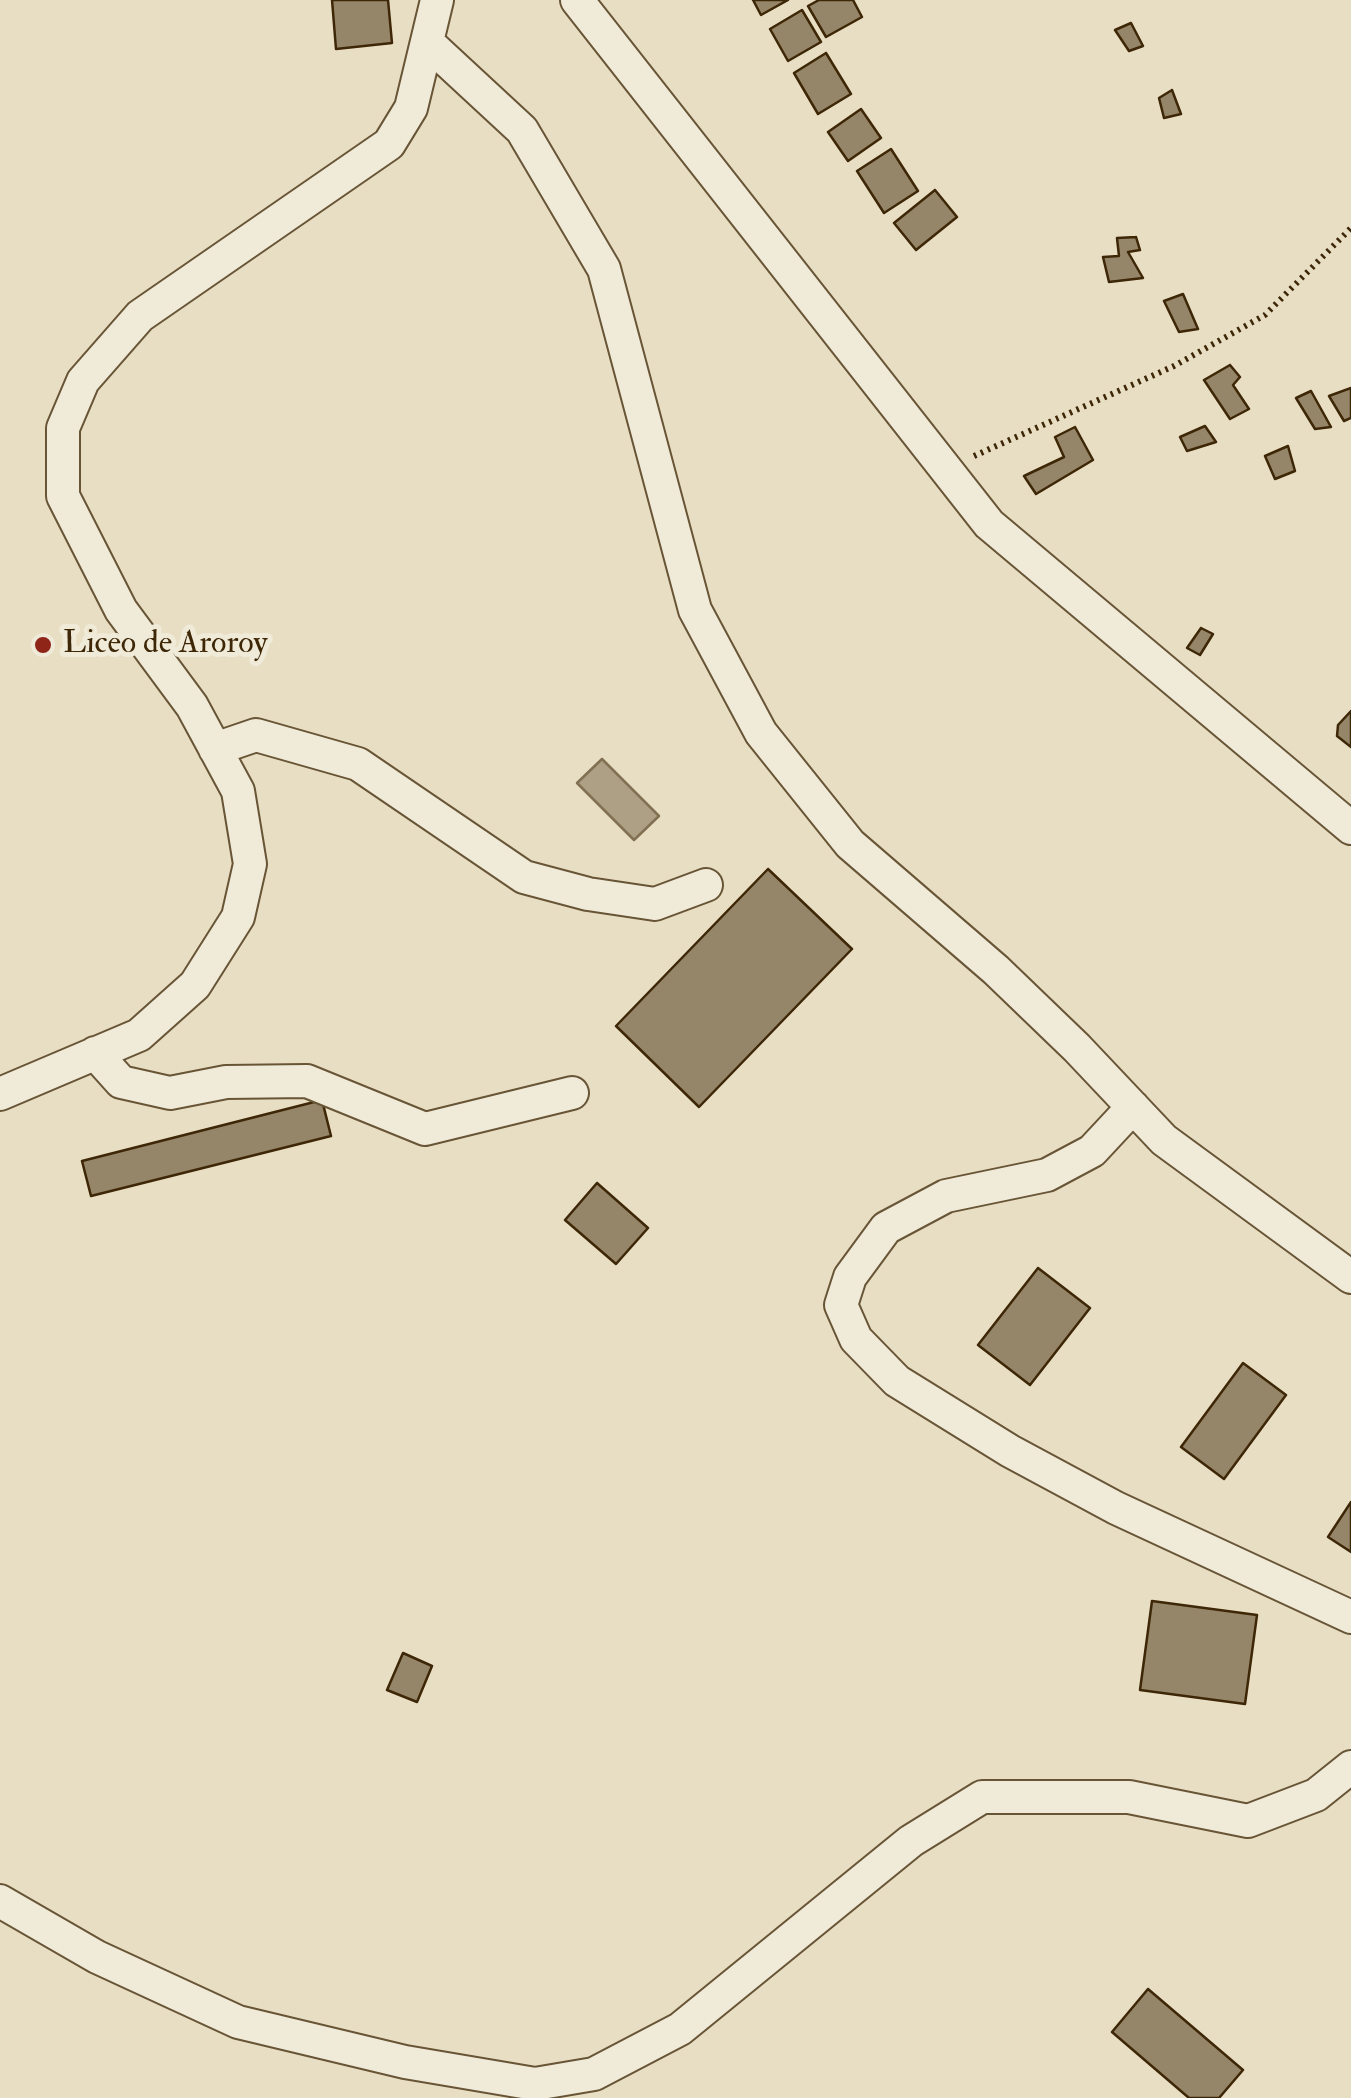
<!DOCTYPE html>
<style>
body{margin:0}
canvas{display:block;background:#e8dec4}
</style>
<canvas width="1351" height="2098"></canvas>
<script>
const g = document.querySelector('canvas').getContext('2d');
g.lineJoin = 'round';
function paint(path, color) { g.fillStyle = color; g.fill(path, 'evenodd'); }
const poly = rows => new Path2D(rows.map(r => 'M' + r).join(''));
function trace(path, color, width, dash) { g.strokeStyle = color; g.lineWidth = width; g.lineCap = dash ? 'butt' : 'round'; g.setLineDash(dash || []); g.stroke(path); }
function write(font, color, halo, rows, align = 'center') {
  g.font = font + ' "IM FELL Double Pica",serif'; g.lineWidth = 10; g.setLineDash([]); g.textBaseline = 'middle'; g.strokeStyle = halo; g.fillStyle = color; for (const [text, x, y, turn = 0] of rows) {
    g.save(); g.translate(x, y); g.rotate((+turn || 0) * Math.PI / 180); g.textAlign = isNaN(turn) ? turn : align; if (halo) g.strokeText(text, 0, 0); g.fillText(text, 0, 0); g.restore();
  }
}
const water = poly([
 [602,759,659,816,634,840,577,783,602,759]
]);
const building = poly([
 [332,0,388,0,392,43,336,49,332,0],
 [753,0,788,0,761,15,753,0],
 [819,0,853,0,862,17,826,37,808,6,819,0],
 [802,10,821,42,788,61,770,29,802,10],
 [1131,23,1143,46,1129,51,1115,30,1131,23],
 [826,53,851,94,818,114,794,73,826,53],
 [1172,90,1181,114,1164,118,1159,98,1172,90],
 [861,109,881,138,848,161,828,132,861,109],
 [891,149,918,191,884,213,857,171,891,149],
 [935,190,957,217,916,250,894,223,935,190],
 [1136,237,1140,250,1128,252,1143,278,1109,282,1103,257,1119,256,1117,238,1136,237],
 [1183,294,1198,329,1179,332,1164,301,1183,294],
 [1230,365,1240,377,1233,385,1249,409,1230,419,1204,380,1230,365],
 [1351,388,1351,418,1344,421,1329,396,1351,388],
 [1311,391,1331,427,1315,429,1296,398,1311,391],
 [1205,426,1216,442,1187,451,1180,437,1205,426],
 [1075,427,1093,460,1036,494,1024,476,1064,457,1055,437,1075,427],
 [1288,446,1295,471,1275,479,1265,456,1288,446],
 [1201,628,1213,634,1200,655,1187,648,1201,628],
 [1351,711,1351,747,1337,736,1338,725,1351,711],
 [768,869,852,949,699,1107,616,1026,768,869],
 [322,1100,331,1136,91,1196,82,1161,322,1100],
 [597,1183,648,1228,616,1264,565,1220,597,1183],
 [1038,1268,1090,1308,1030,1385,978,1345,1038,1268],
 [1243,1363,1286,1395,1224,1479,1181,1447,1243,1363],
 [1351,1502,1351,1552,1328,1537,1351,1502],
 [1152,1601,1257,1615,1245,1704,1140,1690,1152,1601],
 [403,1653,432,1666,417,1702,387,1690,403,1653],
 [1148,1989,1243,2070,1219,2098,1189,2098,1112,2032,1148,1989]
]);
const path = poly([
 [974,456,1174,366,1265,315,1351,228]
]);
const minor = poly([
 [577,0,989,524,1351,828],
 [427,42,522,130,604,269,695,610,761,733,850,844,996,970,1077,1048,1164,1140,1351,1277],
 [215,749,256,735,358,764,524,877,588,894,655,904,706,885],
 [95,1053,121,1082,170,1093,226,1082,307,1081,425,1129,572,1093],
 [0,1094,139,1035,195,985,238,917,250,864,238,791,192,706,121,610,63,496,63,428,83,381,140,316,389,144,411,108,437,0],
 [1133,1107,1092,1151,1047,1175,946,1196,886,1228,850,1277,841,1305,856,1339,897,1381,1010,1451,1116,1508,1351,1617],
 [0,1901,97,1957,238,2022,405,2062,535,2084,594,2074,680,2029,911,1841,982,1797,1129,1797,1248,1821,1316,1795,1351,1767]
]);
const markers = [
 [43,645,10,"#8f2418"]
];
const poiNames = [
 ["Liceo de Aroroy",63,645]
];
paint(water, '#aea084');
trace(water, '#817052', 2.5);
paint(building, '#968669');
trace(building, '#3e2707', 2.5);
trace(minor, '#685536', 36);
trace(path, '#3e2707', 6, [2.5, 5]);
trace(minor, '#f0ead9', 32);
for (const [x, y, r, color] of markers) { const dot = new Path2D(); dot.arc(x, y, r, 0, 2 * Math.PI); g.fillStyle = color; g.fill(dot); trace(dot, '#f0ead9', 4); }
write('32px', '#3e2707', '#f0ead9', poiNames, 'left');
</script>
